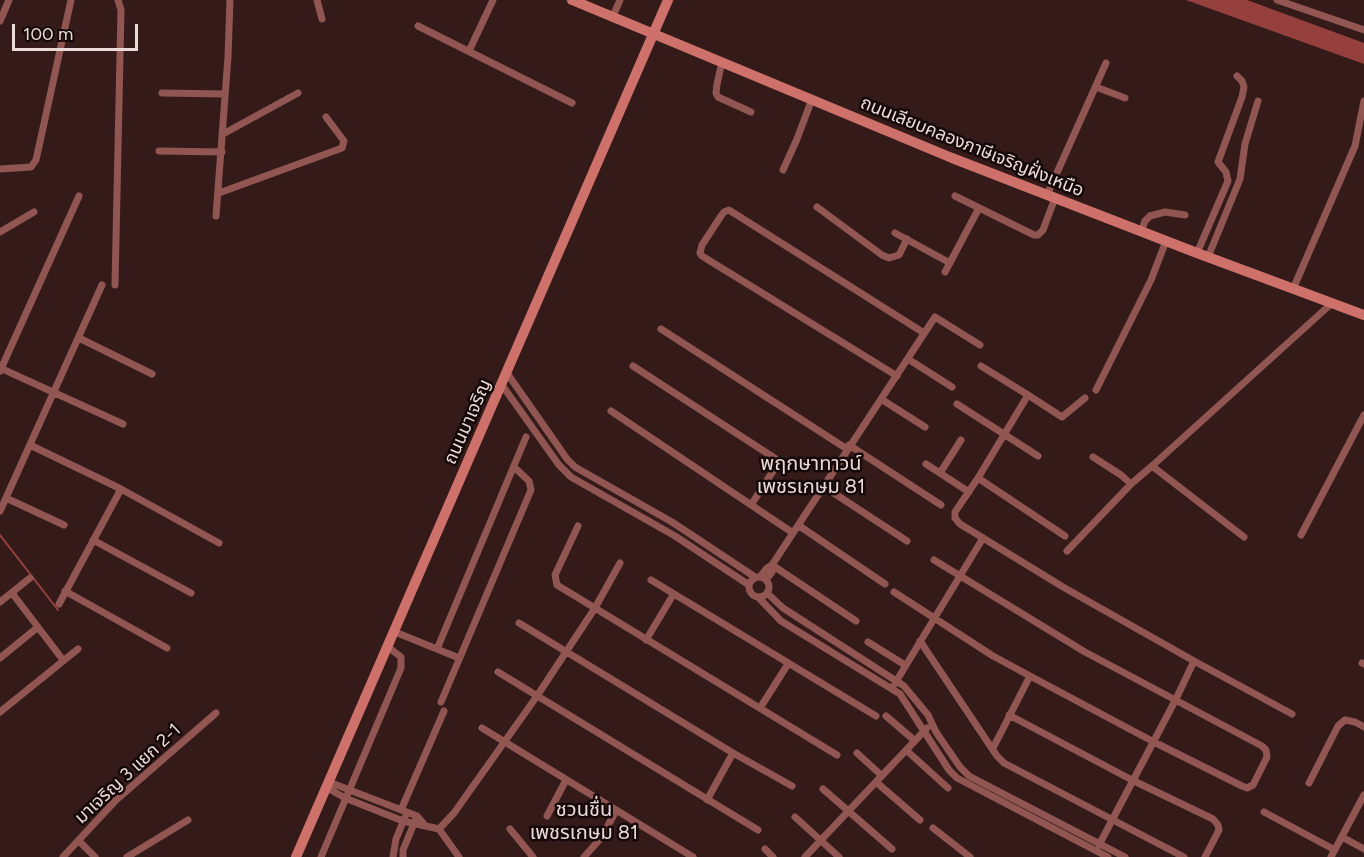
<!DOCTYPE html>
<meta charset="utf-8">
<style>
body{margin:0}
#map{position:relative;width:1364px;height:857px;overflow:hidden;background:#341b1a;font-family:Figtree,sans-serif}
canvas{display:block}
.scale{position:absolute;left:12px;top:24px;width:126px;height:27px;box-sizing:border-box;border:3px solid #ecdad9;border-top:0;padding-left:8px;font-size:18px;line-height:21px;white-space:nowrap;color:#ecdad9;-webkit-text-stroke:4px #140908;paint-order:stroke}
</style>
<div id="map">
<canvas width="1364" height="857"></canvas>
<div class="scale">100 m</div>
</div>
<script>
const g = document.querySelector('canvas').getContext('2d');
g.lineJoin = 'round';
function paint(path, color) { g.fillStyle = color; g.fill(path, 'evenodd'); }
const poly = rows => new Path2D(rows.map(r => 'M' + r).join(''));
function trace(path, color, width, dash) { g.strokeStyle = color; g.lineWidth = width; g.lineCap = dash ? 'butt' : 'round'; g.setLineDash(dash || []); g.stroke(path); }
function write(font, color, halo, rows, align = 'center') {
  g.font = font + ' Figtree,"Noto Sans Thai",sans-serif'; g.lineWidth = 5; g.setLineDash([]); g.textBaseline = 'middle'; g.strokeStyle = halo; g.fillStyle = color; for (const [text, x, y, turn = 0] of rows) {
    g.save(); g.translate(x, y); g.rotate((+turn || 0) * Math.PI / 180); g.textAlign = isNaN(turn) ? turn : align; if (halo) g.strokeText(text, 0, 0); g.fillText(text, 0, 0); g.restore();
  }
}
const water = poly([
 [1186,0,1247,0,1364,43,1364,64]
]);
const stream = poly([
 [0,535,58,610]
]);
const minor = poly([
 [317,0,322,19],
 [1277,0,1364,30],
 [613,16,620,0],
 [0,21,9,0],
 [418,26,572,103],
 [469,51,493,0],
 [722,62,717,84,716,93,718,97,751,112],
 [1096,87,1125,98],
 [162,93,225,94],
 [223,134,298,93],
 [159,151,222,152],
 [0,169,31,167,36,160,71,0],
 [783,170,797,139,812,99],
 [219,193,342,148,344,141,326,117],
 [1047,195,1106,63],
 [955,196,1034,235,1038,235,1043,230,1055,198],
 [817,207,882,255,889,258,899,255,907,239],
 [216,216,228,57,230,0],
 [0,232,34,212],
 [1141,232,1145,221,1150,216,1165,212,1185,215],
 [895,233,950,263],
 [1197,253,1228,181,1226,172,1218,162,1242,97,1244,87,1242,81,1237,76],
 [1208,257,1240,179,1245,144,1258,101],
 [945,272,979,208],
 [115,285,121,10,118,0],
 [1293,289,1355,146,1364,101],
 [661,329,847,449],
 [79,338,152,374],
 [908,359,952,387],
 [633,366,776,459,777,465,751,505],
 [0,368,123,424],
 [0,371,79,196],
 [507,373,567,459,575,467,672,522,755,577],
 [897,376,702,256,700,253,702,245,721,216,724,212,729,210,924,333],
 [502,385,559,465,571,477,675,536,749,585],
 [1096,390,1151,280,1166,241],
 [1028,395,1062,417,1085,398],
 [881,399,925,427],
 [957,404,1038,456],
 [611,411,793,533],
 [30,445,121,489,219,543],
 [849,445,941,505],
 [1093,457,1121,475,1131,484,1152,466],
 [926,464,969,492],
 [940,473,961,440],
 [978,478,1065,536],
 [823,486,907,541],
 [6,498,64,525],
 [0,511,102,285],
 [798,525,885,584],
 [578,526,555,575,557,585,837,755],
 [1301,535,1364,415],
 [1244,537,1152,466,1332,303],
 [983,538,1063,587,1194,661,1292,714],
 [93,540,191,593],
 [1067,551,1131,484],
 '749 587a10 10 0 1 1 20 0a10 10 0 1 1-20 0Z',
 [760,577,767,568,772,565,772,572,766,580],
 [651,580,876,716],
 [65,591,167,648],
 [894,592,993,656,1030,676,1152,741,1242,786,1247,788,1253,785,1267,757,1266,750,1262,746,1085,652,934,560],
 [12,593,63,660],
 [767,593,783,608,904,686,928,715,936,732,960,767,969,776,1125,857],
 [758,597,781,621,900,694,949,770,957,778,1108,857],
 [0,602,30,578],
 [59,604,121,489],
 [856,621,772,565,935,317,980,345],
 [519,623,733,753,792,786],
 [395,632,459,658],
 [646,640,673,595],
 [920,641,997,756,1004,763,1184,857],
 [868,642,905,665],
 [437,649,526,437],
 [0,658,38,627],
 [1362,663,1364,664],
 [498,672,758,830],
 [894,685,983,538,960,524,955,518,955,512,978,478,1028,395,981,366],
 [441,702,531,490,529,481,514,467],
 [760,708,788,664],
 [0,712,78,649],
 [1009,715,1132,780,1213,819,1218,825,1219,830,1205,857],
 [886,716,914,740],
 [482,728,693,857],
 [993,748,1030,676],
 [906,750,948,788],
 [857,753,882,776],
 [329,782,417,816,424,824],
 [876,782,920,820],
 [1309,783,1338,726,1345,720,1355,722,1364,727],
 [326,787,345,798,403,821,439,829,459,857],
 [823,789,892,849],
 [707,800,733,753],
 [401,810,444,711],
 [1264,812,1335,850],
 [547,816,566,780],
 [795,817,839,857],
 [933,828,970,857],
 [439,829,454,813,537,696,595,608,620,563],
 [510,829,533,857],
 [1342,837,1364,849],
 [79,841,95,857],
 [1099,845,1176,699,1194,661],
 [765,849,773,857],
 [63,857,116,800,216,713],
 [127,857,188,820],
 [321,857,401,668,401,657,388,647],
 [393,857,396,839,405,817],
 [403,857,403,850,415,821],
 [584,857,601,838,616,811],
 [805,857,927,728],
 [1331,857,1364,795]
]);
const secondary = poly([
 [572,0,952,158,1197,253,1364,315],
 [296,857,668,0]
]);
const streetNames = [
 ["ถนนเลียบคลองภาษีเจริญฝั่งเหนือ",972,147,22],
 ["ถนนมาเจริญ",468,422,-66],
 ["มาเจริญ 3 แยก 2-1",128,774,-43]
];
const neighbourhoodNames = [
 ["พฤกษาทาวน์",811,464],
 ["เพชรเกษม 81",811,487],
 ["ชวนชื่น",584,810],
 ["เพชรเกษม 81",584,833]
];
paint(water, '#96403d');
trace(stream, '#96403d', 2);
trace(minor, '#915652', 7);
trace(secondary, '#cf716b', 10);
write('18px', '#ecdad9', '#140908', streetNames);
write('20px', '#ecdad9', '#140908', neighbourhoodNames);
</script>
